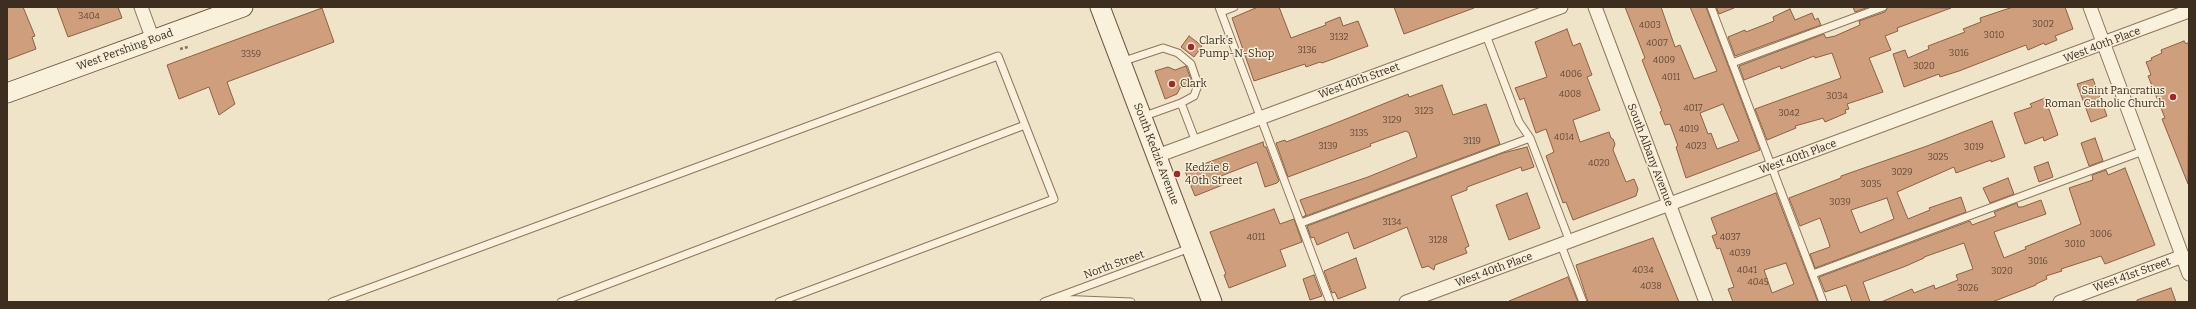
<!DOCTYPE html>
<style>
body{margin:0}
#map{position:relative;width:2196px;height:309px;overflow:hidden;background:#f0e4c8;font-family:Bitter,serif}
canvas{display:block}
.frame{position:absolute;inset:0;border:8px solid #3d2e20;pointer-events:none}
</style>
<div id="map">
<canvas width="2196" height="309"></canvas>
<div class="frame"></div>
</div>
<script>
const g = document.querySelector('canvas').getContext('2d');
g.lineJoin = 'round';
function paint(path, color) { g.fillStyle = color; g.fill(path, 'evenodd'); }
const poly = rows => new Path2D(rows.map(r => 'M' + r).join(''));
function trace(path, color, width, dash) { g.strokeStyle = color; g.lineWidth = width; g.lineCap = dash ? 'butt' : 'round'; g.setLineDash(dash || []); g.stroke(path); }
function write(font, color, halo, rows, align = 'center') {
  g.font = font + ' Bitter,serif'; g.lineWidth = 3; g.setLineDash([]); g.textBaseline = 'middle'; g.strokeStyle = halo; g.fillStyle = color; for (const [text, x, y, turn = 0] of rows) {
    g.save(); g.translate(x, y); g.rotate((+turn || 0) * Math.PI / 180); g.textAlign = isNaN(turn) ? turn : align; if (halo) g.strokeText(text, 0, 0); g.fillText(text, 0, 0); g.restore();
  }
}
const building = poly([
 [7,7,23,7,35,36,32,37,36,49,7,60,7,7],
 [57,7,118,7,122,18,68,37,57,7],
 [1258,7,1279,7,1291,38,1326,25,1325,23,1340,17,1343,26,1358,21,1368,46,1322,63,1320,62,1306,67,1305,64,1254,81,1232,18,1258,7],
 [1394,7,1474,7,1474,8,1404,34,1394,7],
 [1625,7,1661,7,1675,47,1680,45,1694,79,1717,71,1690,7,1706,7,1760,150,1686,178,1676,147,1678,146,1670,124,1665,125,1660,112,1662,111,1642,60,1645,58,1625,7],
 [1723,104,1739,141,1717,149,1711,133,1708,134,1700,113,1723,104],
 [1716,7,1734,7,1734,8,1719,14,1716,7],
 [1853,7,1869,7,1855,12,1853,7],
 [1888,7,1951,8,1897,28,1898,31,1885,36,1891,50,1869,58,1883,92,1847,104,1849,109,1845,110,1846,113,1825,122,1823,118,1820,119,1795,126,1796,128,1767,140,1755,109,1841,78,1832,53,1815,58,1814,56,1781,69,1780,66,1744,80,1739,66,1824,34,1826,38,1835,36,1860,25,1859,21,1885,12,1888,7],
 [2013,7,2065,7,2073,29,2055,36,2057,40,2045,45,2044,43,2028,50,2026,45,1959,71,1940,77,1939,74,1904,87,1893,54,1905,50,1908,58,1929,49,1928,46,1965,32,1963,29,1981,22,1980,18,2013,7],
 [322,8,334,42,227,82,235,104,219,115,209,87,179,99,167,65,322,8],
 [1790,9,1795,20,1812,13,1815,20,1818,18,1821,25,1735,56,1728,37,1745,30,1746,32,1774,21,1773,17,1790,9],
 [1567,29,1573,46,1580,43,1592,75,1587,77,1600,110,1573,120,1580,142,1609,132,1611,138,1613,139,1615,144,1613,150,1626,182,1634,179,1638,189,1636,196,1573,220,1566,202,1563,203,1546,156,1554,152,1546,129,1536,133,1524,98,1520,100,1515,88,1547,77,1535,42,1567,29],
 [1189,36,1202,46,1194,57,1181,47,1189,36],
 [2184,41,2186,44,2189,42,2188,184,2162,119,2165,118,2148,76,2151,75,2146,62,2152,60,2151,58,2162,53,2161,50,2184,41],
 [1186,66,1192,82,1181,86,1177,94,1165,99,1155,71,1168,67,1175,70,1186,66],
 [2093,79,2107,116,2091,122,2077,84,2093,79],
 [1442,85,1453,115,1486,104,1500,144,1303,217,1306,215,1300,200,1368,177,1417,157,1409,133,1406,131,1370,144,1371,146,1288,177,1276,143,1285,140,1286,142,1331,125,1408,94,1409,97,1442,85],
 [2045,98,2058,135,2044,141,2043,137,2025,144,2014,113,2032,107,2030,104,2045,98],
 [1992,121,2005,157,1991,162,1991,160,1956,173,1954,167,1897,192,1908,219,1930,210,1929,208,1961,197,1966,212,1815,268,1810,254,1830,247,1829,243,1820,218,1800,226,1789,198,1841,178,1841,176,1927,146,1992,121],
 [1887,198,1894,219,1860,233,1851,210,1887,198],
 [2095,138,2103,161,2089,166,2081,143,2095,138],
 [1263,142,1264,147,1266,147,1279,181,1277,183,1265,187,1257,162,1221,176,1225,184,1195,196,1185,171,1263,142],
 [1527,147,1534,167,1522,171,1521,167,1467,187,1467,190,1451,196,1469,246,1465,248,1467,253,1435,265,1434,270,1428,266,1422,268,1407,227,1354,249,1348,232,1317,245,1314,237,1311,238,1307,226,1503,153,1527,147],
 [2048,162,2053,177,2039,182,2034,167,2048,162],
 [2125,168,2155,245,2105,264,2101,256,2061,269,2062,271,2046,276,2047,279,2036,284,2036,285,1992,302,1881,302,1912,289,1914,293,1934,285,1935,289,1958,280,1956,275,1973,269,1964,243,1924,257,1924,258,1906,266,1863,282,1870,302,1852,302,1846,285,1825,292,1819,277,1970,221,1972,225,1996,216,1994,212,2017,203,2018,207,2022,207,2041,200,2046,214,1994,232,2004,258,2026,249,2025,247,2081,224,2069,188,2093,180,2092,175,2106,170,2108,175,2125,168],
 [2008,178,2014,194,1990,203,1983,188,2008,178],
 [1527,193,1540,228,1509,240,1496,205,1527,193],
 [1776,193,1818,302,1733,302,1728,289,1734,287,1720,248,1717,249,1712,236,1717,234,1711,218,1776,193],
 [1786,263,1794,284,1772,293,1764,270,1786,263],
 [1274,209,1280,224,1294,219,1302,242,1280,250,1286,266,1229,288,1224,275,1226,274,1210,232,1274,209],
 [1653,238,1679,302,1588,302,1576,265,1653,238],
 [1356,258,1366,288,1338,299,1335,292,1332,293,1324,271,1356,258],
 [1314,275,1322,296,1310,300,1303,279,1314,275],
 [1568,277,1578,302,1509,302,1509,301,1568,277],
 [2171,288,2176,302,2137,302,2137,300,2171,288]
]);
const path = poly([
 [180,49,188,47]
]);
const lane = poly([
 [1219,7,1330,302],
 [1711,7,1823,302],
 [1221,12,1234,7],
 [1486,35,1519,122,1530,138,1570,242],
 [1121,62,1163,48,1178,53,1191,64,1198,85,1194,96,1181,103,1142,117],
 [1732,63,1883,7],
 [1181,103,1196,142],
 [1301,223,1530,138],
 [1561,245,1583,302],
 [1813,274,2143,151],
 [1057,299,1131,302],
 [332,302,998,56,1025,125,561,302],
 [779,302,1054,199,1025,125],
 [1044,302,1190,248]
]);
const street = poly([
 [141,7,153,40],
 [1595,7,1706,302],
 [2090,7,2189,274],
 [1157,156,1561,7],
 [1406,302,2189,11],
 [2060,302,2183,256]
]);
const secondary = poly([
 [1100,7,1212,302],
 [7,93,243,7]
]);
const markers = [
 [1191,47,4,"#9e2a2b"],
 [1172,84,4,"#9e2a2b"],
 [2173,97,4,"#9e2a2b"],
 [1177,174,4,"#9e2a2b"]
];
const numberNames = [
 ["3404",89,16],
 ["3002",2043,24],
 ["4003",1650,25],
 ["3010",1994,35],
 ["3132",1339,37],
 ["4007",1657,43],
 ["3136",1307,50],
 ["3016",1959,53],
 ["3359",251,54],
 ["4009",1664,60],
 ["3020",1924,66],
 ["4006",1571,74],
 ["4011",1671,77],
 ["4008",1570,94],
 ["3034",1837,96],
 ["4017",1693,108],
 ["3123",1424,111],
 ["3042",1789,113],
 ["3129",1392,120],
 ["4019",1689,129],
 ["3135",1359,133],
 ["4014",1564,137],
 ["3119",1472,141],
 ["3139",1328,146],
 ["4023",1696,146],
 ["3019",1974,147],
 ["3025",1938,157],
 ["4020",1599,163],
 ["3029",1902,172],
 ["3035",1871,184],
 ["3039",1840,202],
 ["3134",1392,222],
 ["3006",2101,234],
 ["4011",1256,237],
 ["4037",1730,237],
 ["3128",1438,240],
 ["3010",2075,244],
 ["4039",1740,253],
 ["3016",2038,261],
 ["4034",1643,270],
 ["4041",1747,270],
 ["3020",2002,271],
 ["4045",1758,282],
 ["4038",1651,286],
 ["3026",1968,288]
];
const poiNames = [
 ["Clark's",1199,41],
 ["Pump-N-Shop",1199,54],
 ["Clark",1180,84],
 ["Saint Pancratius",2165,91,"right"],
 ["Roman Catholic Church",2165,104,"right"],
 ["Kedzie &",1185,168],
 ["40th Street",1185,181]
];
const streetNames = [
 ["West 40th Place",2102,45,-21],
 ["West Pershing Road",125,50,-20],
 ["West 40th Street",1359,81,-20],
 ["South Kedzie Avenue",1156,154,69],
 ["South Albany Avenue",1650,155,69],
 ["West 40th Place",1798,157,-20],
 ["North Street",1114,265,-20],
 ["West 40th Place",1494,270,-20],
 ["West 41st Street",2132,275,-20]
];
paint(building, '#cf9f7d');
trace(building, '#8d5f41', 1);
trace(lane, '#8d765c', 9);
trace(street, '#8d765c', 15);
trace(secondary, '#6f573f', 21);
trace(path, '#8d765c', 2.5, [3, 2]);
trace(lane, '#faf1dc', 7);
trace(street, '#faf1dc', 13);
trace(secondary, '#faf1dc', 19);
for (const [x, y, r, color] of markers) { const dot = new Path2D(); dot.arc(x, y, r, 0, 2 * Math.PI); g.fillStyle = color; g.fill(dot); trace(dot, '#f7eed8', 1.5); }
write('9px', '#624a37', null, numberNames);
write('11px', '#3d2e20', '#f7eed8', poiNames, 'left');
write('11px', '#3d2e20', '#f7eed8', streetNames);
</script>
